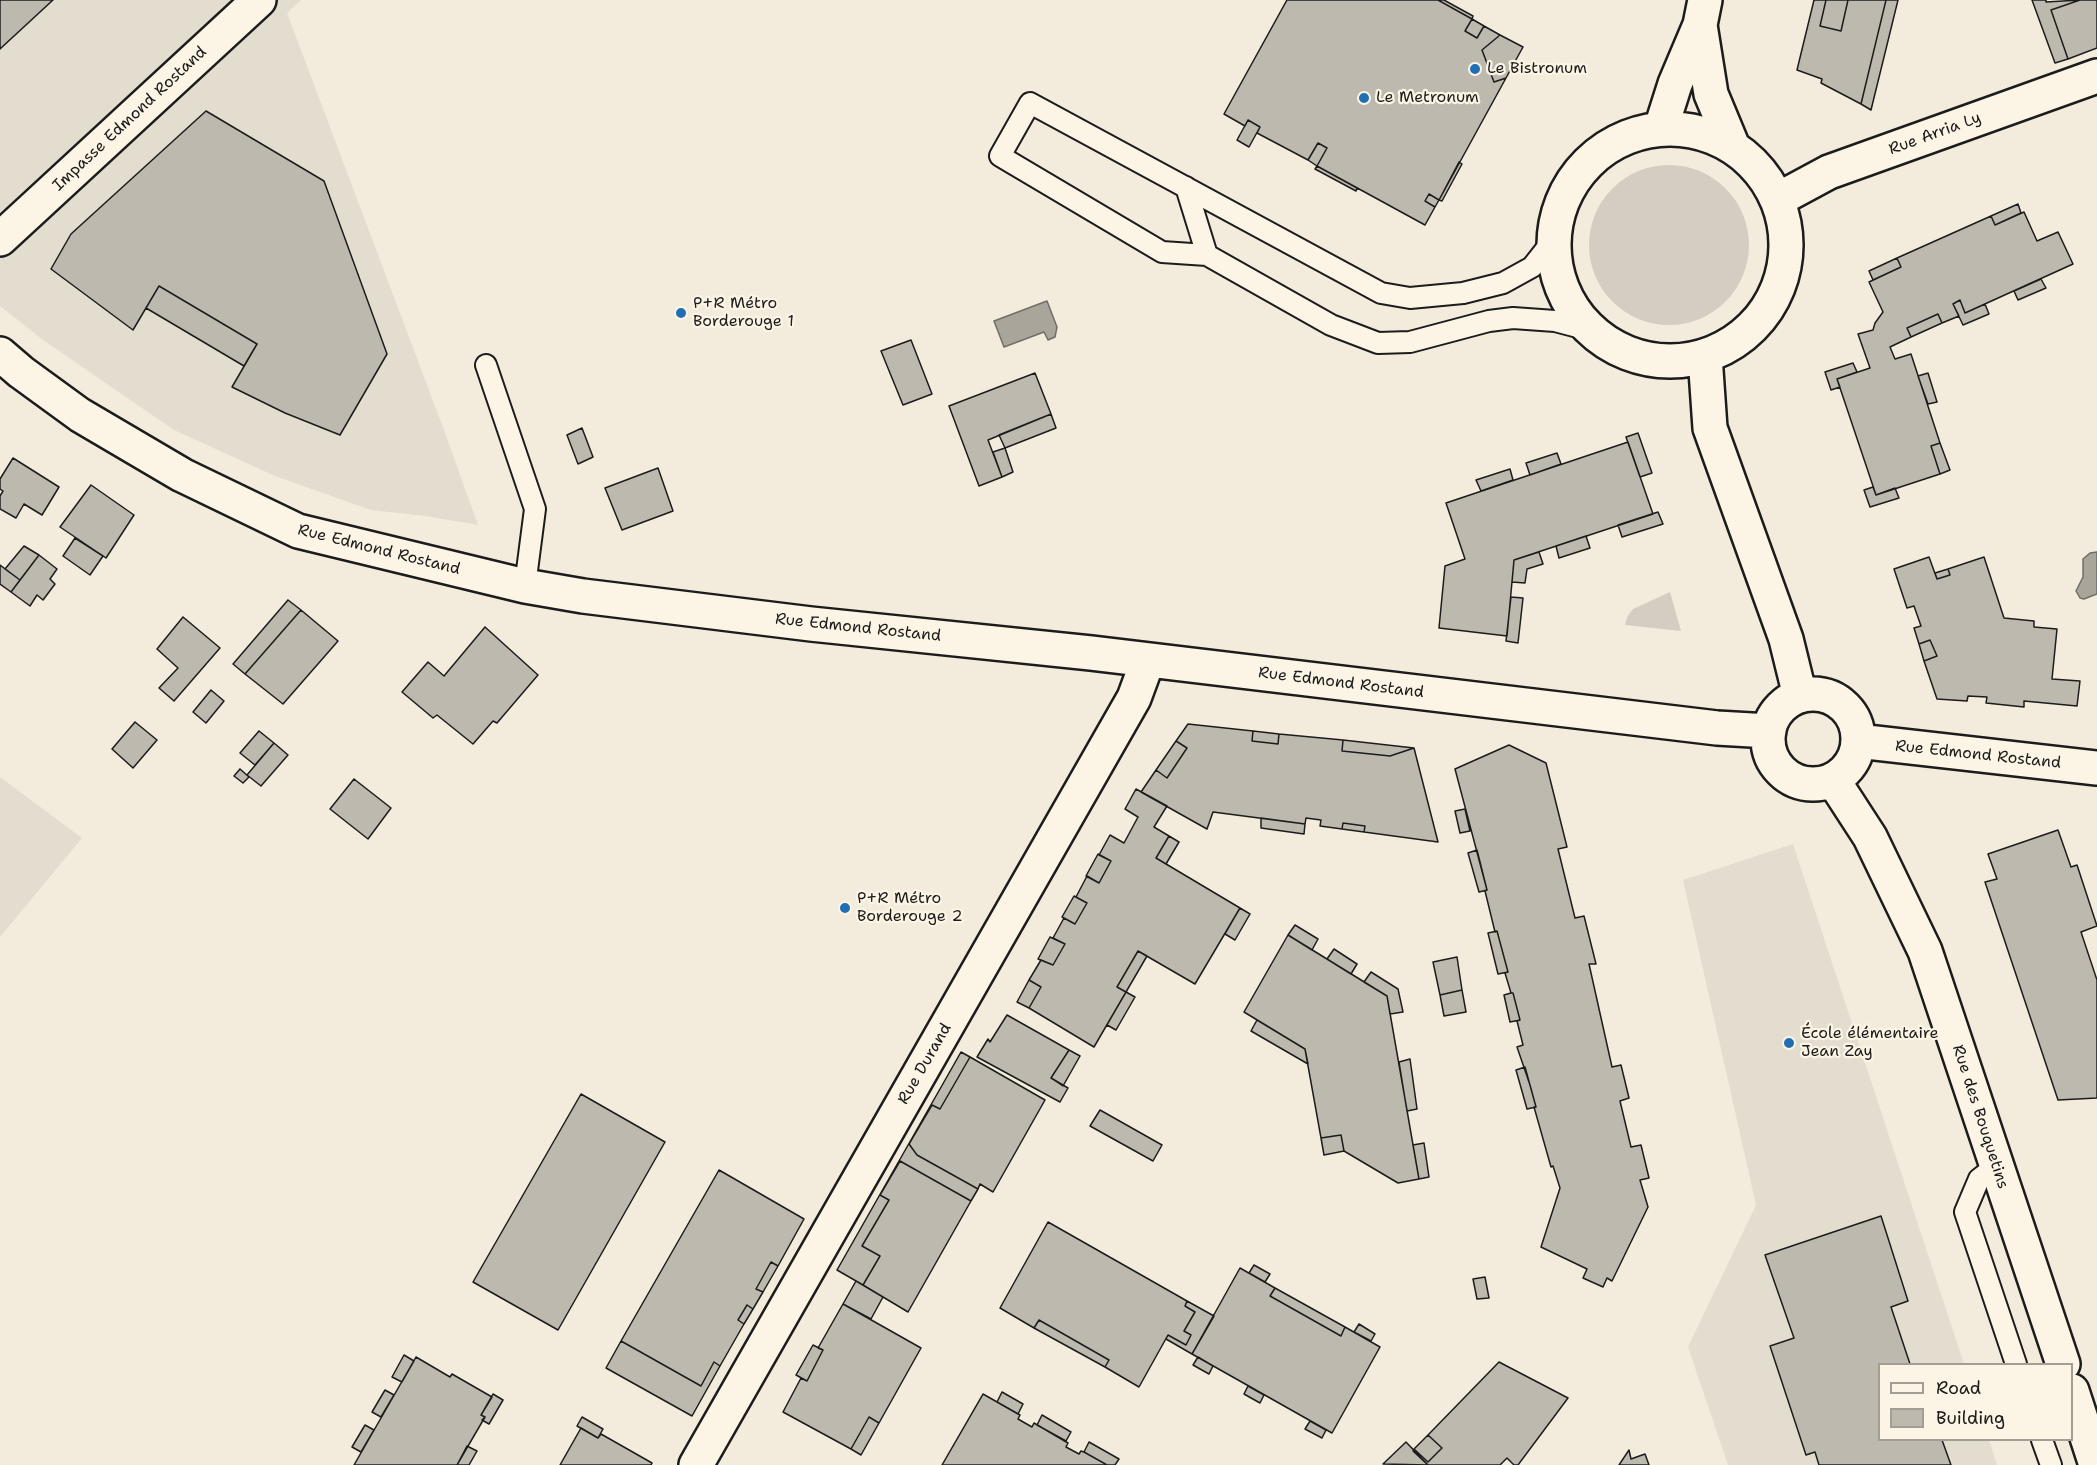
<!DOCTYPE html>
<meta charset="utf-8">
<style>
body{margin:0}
#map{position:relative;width:2097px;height:1465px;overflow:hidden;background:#f3ecdd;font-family:"Shantell Sans",sans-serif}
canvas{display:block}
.legend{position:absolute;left:1878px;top:1363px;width:195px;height:78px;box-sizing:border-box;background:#fcf5e5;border:2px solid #a29e95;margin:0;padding:8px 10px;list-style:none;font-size:18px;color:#1c1c1c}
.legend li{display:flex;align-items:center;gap:12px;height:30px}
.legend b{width:30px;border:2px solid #a29e95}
</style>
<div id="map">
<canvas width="2097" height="1465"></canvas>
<ul class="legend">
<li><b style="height:8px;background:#fcf5e5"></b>Road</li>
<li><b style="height:16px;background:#beb9ae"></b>Building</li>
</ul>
</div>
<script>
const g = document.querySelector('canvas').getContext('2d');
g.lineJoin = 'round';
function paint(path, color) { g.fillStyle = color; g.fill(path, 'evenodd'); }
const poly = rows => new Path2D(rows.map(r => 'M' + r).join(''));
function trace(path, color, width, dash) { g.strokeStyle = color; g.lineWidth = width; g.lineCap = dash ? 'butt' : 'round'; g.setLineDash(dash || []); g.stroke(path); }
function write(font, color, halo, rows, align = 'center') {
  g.font = font + ' "Shantell Sans",sans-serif'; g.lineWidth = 4.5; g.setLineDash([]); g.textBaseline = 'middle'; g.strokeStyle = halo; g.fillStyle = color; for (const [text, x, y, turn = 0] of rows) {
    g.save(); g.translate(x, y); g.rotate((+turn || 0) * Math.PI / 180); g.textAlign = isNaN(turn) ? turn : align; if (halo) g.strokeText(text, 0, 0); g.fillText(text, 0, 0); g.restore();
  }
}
const built = poly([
 [0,0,301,0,287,13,444,430,478,525,425,516,371,510,275,476,174,430,43,340,0,306],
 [0,777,82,838,0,937],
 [1793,844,1964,1364,1880,1364,1880,1440,1989,1440,1997,1465,1728,1465,1688,1347,1756,1205,1683,880]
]);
const green = poly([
 '1589 245a80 80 0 1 1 160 0a80 80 0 1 1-160 0Z',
 [1670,592,1681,631,1625,625,1627,617,1633,609]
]);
const water = poly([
 [1047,301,1057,327,1055,337,1048,340,1044,332,1004,347,994,321,1047,301],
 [2097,552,2097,594,2084,599,2080,598,2076,591,2083,577,2083,559,2090,553,2097,552]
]);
const building = poly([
 [0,0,53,0,0,49,0,0],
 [1287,0,1438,0,1472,19,1465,31,1477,38,1484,26,1500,35,1482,50,1494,82,1506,78,1439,200,1429,194,1425,201,1435,207,1425,225,1317,166,1327,148,1318,143,1308,160,1257,133,1260,127,1248,120,1245,126,1224,114,1287,0],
 [1438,0,1444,0,1473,16,1472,19,1438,0],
 [1814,0,1826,0,1820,26,1841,31,1848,0,1886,0,1861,104,1821,83,1822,79,1797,70,1814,0],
 [1826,0,1848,0,1841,31,1820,26,1826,0],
 [1886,0,1898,0,1871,110,1861,104,1886,0],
 [2032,0,2046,0,2046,2,2080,0,2051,10,2068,59,2055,63,2032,0],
 [2080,0,2097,0,2097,48,2068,59,2051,10,2080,0],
 [1472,19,1484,26,1477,38,1465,31,1472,19],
 [1500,35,1523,47,1506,78,1494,82,1482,50,1500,35],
 [206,111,324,181,387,354,340,435,285,413,232,387,257,344,159,286,133,330,51,269,71,234,206,111],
 [1248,120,1260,127,1249,147,1237,140,1248,120],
 [1318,143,1327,148,1317,166,1308,160,1318,143],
 [1459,162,1462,164,1442,201,1439,200,1459,162],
 [1317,166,1357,188,1356,191,1315,169,1317,166],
 [1429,194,1439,200,1435,207,1425,201,1429,194],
 [2018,204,2021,213,1995,225,1991,216,2018,204],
 [2024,212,2037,241,2058,232,2073,264,1965,313,1960,300,1953,304,1959,316,1942,323,1938,314,1907,328,1911,337,1890,347,1895,359,1911,354,1940,443,1931,446,1940,474,1876,495,1837,379,1870,368,1858,334,1873,330,1875,323,1883,312,1869,282,1901,267,1897,258,1991,216,1995,225,2024,212],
 [1897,258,1901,267,1873,280,1869,271,1897,258],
 [2041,279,2046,288,2018,300,2014,291,2041,279],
 [159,286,257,344,244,366,146,308,159,286],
 [1960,300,1965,313,1985,304,1989,314,1963,325,1953,304,1960,300],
 [1938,314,1942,323,1911,337,1907,328,1938,314],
 [911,340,932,394,903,405,881,351,911,340],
 [1853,363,1857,372,1837,379,1840,387,1831,390,1825,372,1853,363],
 [1035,373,1051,414,988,440,1002,477,979,486,949,406,1035,373],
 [1928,373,1937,402,1928,404,1918,376,1928,373],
 [1051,414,1056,428,1005,448,999,435,1051,414],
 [582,428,593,457,578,464,567,435,582,428],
 [1638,433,1652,473,1640,477,1626,437,1638,433],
 [1628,442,1653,514,1514,560,1507,636,1439,628,1445,566,1465,559,1446,503,1628,442],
 [1940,443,1950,470,1940,474,1931,446,1940,443],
 [1005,448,1013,472,1002,477,993,452,1005,448],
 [1557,453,1561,464,1530,475,1526,463,1557,453],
 [13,458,59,487,42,515,24,504,16,518,0,509,0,496,3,491,0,489,0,479,13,458],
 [658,468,673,511,622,530,605,488,658,468],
 [1510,469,1513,480,1481,491,1476,480,1510,469],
 [91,485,134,515,106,558,60,527,91,485],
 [1873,487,1876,495,1895,488,1899,498,1870,507,1864,490,1873,487],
 [1658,512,1663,524,1622,537,1618,525,1658,512],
 [1586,536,1590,548,1559,558,1556,546,1586,536],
 [75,538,103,556,90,575,63,556,75,538],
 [24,546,39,555,20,580,5,569,24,546],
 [1539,552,1543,564,1527,569,1525,583,1512,582,1514,560,1539,552],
 [39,555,57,569,50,579,55,584,43,600,37,595,30,606,11,592,39,555],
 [1929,557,1937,579,1950,575,1948,569,1984,557,2004,618,2034,621,2034,627,2057,629,2052,679,2080,681,2077,706,2024,701,2024,707,1986,703,1987,697,1968,696,1967,701,1937,699,1924,661,1937,656,1930,640,1919,644,1914,628,1921,626,1914,606,1907,608,1894,569,1929,557],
 [0,565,20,580,11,592,0,584,0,565],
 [1948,569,1950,575,1937,579,1935,573,1948,569],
 [1511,597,1523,598,1518,643,1506,641,1511,597],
 [288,600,301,610,245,674,233,664,288,600],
 [301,610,338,641,283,704,245,674,301,610],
 [183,617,220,648,174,701,159,688,178,668,157,649,183,617],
 [485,627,538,675,497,723,493,721,473,744,437,715,433,718,402,692,428,662,444,676,485,627],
 [1930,640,1937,656,1924,661,1919,644,1930,640],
 [211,690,224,701,206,723,193,712,211,690],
 [135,722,157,740,133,768,112,749,135,722],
 [1188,724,1253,731,1252,741,1278,744,1279,734,1343,740,1342,751,1390,756,1414,748,1438,842,1364,832,1365,826,1343,823,1342,829,1320,826,1321,820,1306,818,1305,824,1213,812,1207,829,1141,792,1156,770,1167,778,1187,748,1176,741,1188,724],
 [259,731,274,743,255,765,240,753,259,731],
 [1253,731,1279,734,1278,744,1252,741,1253,731],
 [1343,740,1414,748,1390,756,1342,751,1343,740],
 [1176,741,1187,748,1167,778,1156,770,1176,741],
 [274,743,288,755,261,786,247,775,274,743],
 [1509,745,1546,763,1567,847,1558,849,1575,918,1584,916,1596,964,1589,964,1612,1067,1621,1065,1629,1098,1620,1101,1631,1147,1641,1145,1649,1178,1640,1180,1648,1207,1612,1281,1607,1278,1603,1287,1583,1278,1587,1269,1541,1247,1560,1188,1553,1166,1551,1167,1534,1107,1536,1107,1530,1085,1517,1047,1523,1045,1517,1021,1520,1020,1513,993,1511,993,1505,973,1508,972,1497,931,1495,932,1485,891,1487,890,1455,769,1509,745],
 [240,769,249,777,243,783,234,776,240,769],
 [354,779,391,808,368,839,330,809,354,779],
 [1136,789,1167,806,1154,827,1169,836,1156,858,1240,908,1195,984,1138,951,1117,987,1126,992,1094,1047,1029,1008,1041,987,1029,980,1041,960,1053,965,1065,944,1053,938,1064,918,1075,924,1087,903,1076,897,1087,876,1099,883,1111,861,1099,855,1110,835,1124,843,1138,817,1125,809,1136,789],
 [1465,809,1470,831,1460,833,1455,811,1465,809],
 [1261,818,1305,824,1304,834,1261,828,1261,818],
 [1343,823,1365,826,1364,832,1342,829,1343,823],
 [2058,830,2071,867,2077,865,2097,926,2081,932,2097,980,2097,1098,2058,1100,1985,882,1997,879,1988,854,2058,830],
 [1169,836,1179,842,1166,864,1156,858,1169,836],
 [1477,850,1487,890,1479,892,1468,853,1477,850],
 [1098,854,1111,861,1099,883,1086,876,1098,854],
 [1074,896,1087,903,1075,924,1062,917,1074,896],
 [1240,908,1250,914,1235,940,1225,934,1240,908],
 [1295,925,1318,939,1312,950,1288,935,1295,925],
 [1497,931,1508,972,1498,974,1488,933,1497,931],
 [1288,935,1387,996,1419,1179,1398,1183,1344,1151,1341,1135,1321,1138,1305,1049,1244,1012,1288,935],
 [1050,937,1065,944,1053,965,1038,959,1050,937],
 [1334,949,1357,964,1351,974,1327,959,1334,949],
 [1138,951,1147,956,1126,992,1117,987,1138,951],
 [1457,957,1462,990,1440,995,1433,962,1457,957],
 [1371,972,1398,989,1403,1012,1390,1014,1387,996,1364,982,1371,972],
 [1029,980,1041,987,1029,1008,1017,1002,1029,980],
 [1462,990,1466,1012,1444,1016,1440,995,1462,990],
 [1126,992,1135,997,1116,1030,1107,1025,1126,992],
 [1511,993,1513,993,1520,1020,1510,1022,1504,995,1511,993],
 [1007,1015,1069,1050,1051,1078,1068,1088,1060,1102,977,1057,988,1039,990,1042,1007,1015],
 [1257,1020,1305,1049,1308,1064,1251,1031,1257,1020],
 [1069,1050,1080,1056,1063,1086,1051,1078,1069,1050],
 [961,1052,970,1057,940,1109,932,1105,909,1144,917,1155,978,1189,971,1201,900,1161,880,1195,889,1200,862,1246,880,1256,863,1285,837,1270,961,1052],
 [970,1057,1045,1100,993,1192,980,1184,978,1189,917,1155,909,1144,932,1105,940,1109,970,1057],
 [1410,1059,1417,1109,1407,1111,1399,1062,1410,1059],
 [1525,1067,1536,1107,1527,1109,1516,1070,1525,1067],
 [581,1094,665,1142,558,1330,473,1282,581,1094],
 [1100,1110,1162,1145,1153,1161,1090,1126,1100,1110],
 [1341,1135,1344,1151,1324,1155,1321,1138,1341,1135],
 [1424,1143,1429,1177,1419,1179,1413,1145,1424,1143],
 [900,1161,971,1201,908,1312,863,1285,880,1256,862,1246,889,1200,880,1195,900,1161],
 [719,1170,804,1219,778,1266,771,1262,756,1289,763,1292,753,1309,747,1305,738,1320,744,1324,720,1366,714,1362,701,1386,621,1341,719,1170],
 [1881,1216,1908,1301,1891,1307,1910,1364,1880,1364,1880,1440,1942,1440,1951,1465,1819,1465,1815,1452,1806,1455,1770,1346,1794,1338,1765,1255,1881,1216],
 [1048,1222,1187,1301,1185,1306,1195,1312,1184,1331,1191,1335,1186,1345,1168,1335,1139,1387,1105,1367,1109,1360,1039,1320,1034,1328,1000,1308,1048,1222],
 [771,1262,778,1266,763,1292,756,1289,771,1262],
 [1254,1265,1270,1274,1265,1282,1249,1273,1254,1265],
 [1240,1268,1275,1288,1270,1296,1341,1336,1345,1327,1380,1347,1332,1433,1192,1354,1240,1268],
 [1485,1277,1489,1298,1477,1299,1473,1279,1485,1277],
 [856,1281,883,1297,871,1319,843,1304,856,1281],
 [1275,1288,1345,1327,1341,1336,1270,1296,1275,1288],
 [1187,1301,1214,1316,1192,1354,1166,1339,1168,1335,1186,1345,1191,1335,1184,1331,1195,1312,1185,1306,1187,1301],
 [843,1304,921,1348,879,1423,869,1417,851,1449,783,1412,801,1378,807,1381,823,1350,818,1348,843,1304],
 [747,1305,753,1309,744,1324,738,1320,747,1305],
 [1039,1320,1109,1360,1105,1367,1034,1328,1039,1320],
 [1359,1324,1375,1334,1371,1341,1354,1332,1359,1324],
 [621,1341,701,1386,714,1362,720,1366,692,1416,606,1368,621,1341],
 [813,1345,823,1350,807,1381,796,1375,813,1345],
 [404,1355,414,1361,402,1382,392,1377,404,1355],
 [416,1357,450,1377,452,1374,492,1397,481,1415,485,1417,457,1465,354,1465,416,1357],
 [1198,1357,1213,1366,1209,1374,1193,1365,1198,1357],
 [1499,1362,1568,1398,1518,1465,1514,1465,1507,1458,1500,1465,1428,1465,1413,1451,1414,1449,1428,1462,1442,1448,1428,1435,1499,1362],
 [1248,1386,1264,1395,1260,1403,1244,1394,1248,1386],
 [385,1390,394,1395,381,1417,372,1412,385,1390],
 [1002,1392,1023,1404,1018,1414,997,1402,1002,1392],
 [493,1394,503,1400,489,1424,482,1420,485,1417,481,1415,493,1394],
 [983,1394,1020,1415,1018,1419,1032,1427,1034,1423,1068,1443,1066,1447,1079,1454,1081,1451,1084,1452,1107,1465,942,1465,983,1394],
 [1042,1415,1071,1432,1066,1441,1037,1425,1042,1415],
 [582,1417,603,1429,598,1438,577,1426,582,1417],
 [869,1417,879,1423,861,1455,851,1449,869,1417],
 [1310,1421,1326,1430,1322,1438,1305,1429,1310,1421],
 [365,1425,374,1430,361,1452,352,1447,365,1425],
 [581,1428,598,1438,601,1434,652,1463,651,1465,560,1465,581,1428],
 [1428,1435,1442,1448,1428,1462,1414,1449,1428,1435],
 [1089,1442,1119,1459,1115,1465,1107,1465,1084,1452,1089,1442],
 [1406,1442,1428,1465,1383,1464,1406,1442],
 [467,1446,477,1451,469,1465,457,1465,467,1446],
 [1629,1450,1631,1459,1645,1454,1649,1465,1619,1465,1629,1450]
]);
const lane = poly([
 [1186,187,1207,255],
 [1554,239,1532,267,1503,283,1463,293,1410,298,1381,293,1030,103,1000,156,1162,252,1207,255,1331,325,1378,343,1410,342,1489,321,1513,318,1555,321,1593,331],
 [486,365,535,509,525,586],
 [1996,1166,1979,1179,1965,1212,2016,1364],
 [2042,1440,2051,1465]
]);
const street = poly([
 [1700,25,1711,94,1733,147],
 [1661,128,1675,84,1700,25,1705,0],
 '1554 245a116 116 0 1 1 232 0a116 116 0 1 1-232 0Z',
 [1777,200,1829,172,2097,76],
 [0,239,259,0],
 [0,354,21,372,80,415,182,475,298,531,525,586,583,596,811,624,1091,653,1717,728,1769,731],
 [1705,356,1710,428,1786,639,1800,696],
 '1768 739a45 45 0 1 1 90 0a45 45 0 1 1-90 0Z',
 [1858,741,2097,768],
 [1833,780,1870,837,1925,951,2063,1364],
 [2072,1391,2096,1465],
 [696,1465,1134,698,1148,660]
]);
const markers = [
 [1475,69,6,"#1f6fb2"],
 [1364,98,6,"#1f6fb2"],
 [681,313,6,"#1f6fb2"],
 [845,908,6,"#1f6fb2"],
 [1789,1043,6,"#1f6fb2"]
];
const poiNames = [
 ["Le Bistronum",1487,69],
 ["Le Metronum",1376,98],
 ["P+R Métro",693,304],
 ["Borderouge 1",693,322],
 ["P+R Métro",857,899],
 ["Borderouge 2",857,917],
 ["École élémentaire",1801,1034],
 ["Jean Zay",1801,1052]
];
const streetNames = [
 ["Impasse Edmond Rostand",130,119,-43],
 ["Rue Arria Ly",1935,134,-20],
 ["Rue Edmond Rostand",379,550,14],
 ["Rue Edmond Rostand",858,628,6],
 ["Rue Edmond Rostand",1341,683,7],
 ["Rue Edmond Rostand",1978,755,6],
 ["Rue Durand",925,1064,-60],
 ["Rue des Bouquetins",1980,1117,72]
];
paint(built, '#e3ddcf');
paint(green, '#d3cec1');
paint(water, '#aaa59b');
trace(water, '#716e68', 1.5);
paint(building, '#beb9ae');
trace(building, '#1c1c1c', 1.5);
trace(lane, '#1c1c1c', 24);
trace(street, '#1c1c1c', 38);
trace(lane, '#fcf5e5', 20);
trace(street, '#fcf5e5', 33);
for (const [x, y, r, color] of markers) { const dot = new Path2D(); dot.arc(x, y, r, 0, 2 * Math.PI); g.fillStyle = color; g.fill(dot); trace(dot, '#fcf5e5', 2); }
write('16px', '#1c1c1c', '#fcf5e5', poiNames, 'left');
write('16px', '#1c1c1c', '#fcf5e5', streetNames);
</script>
